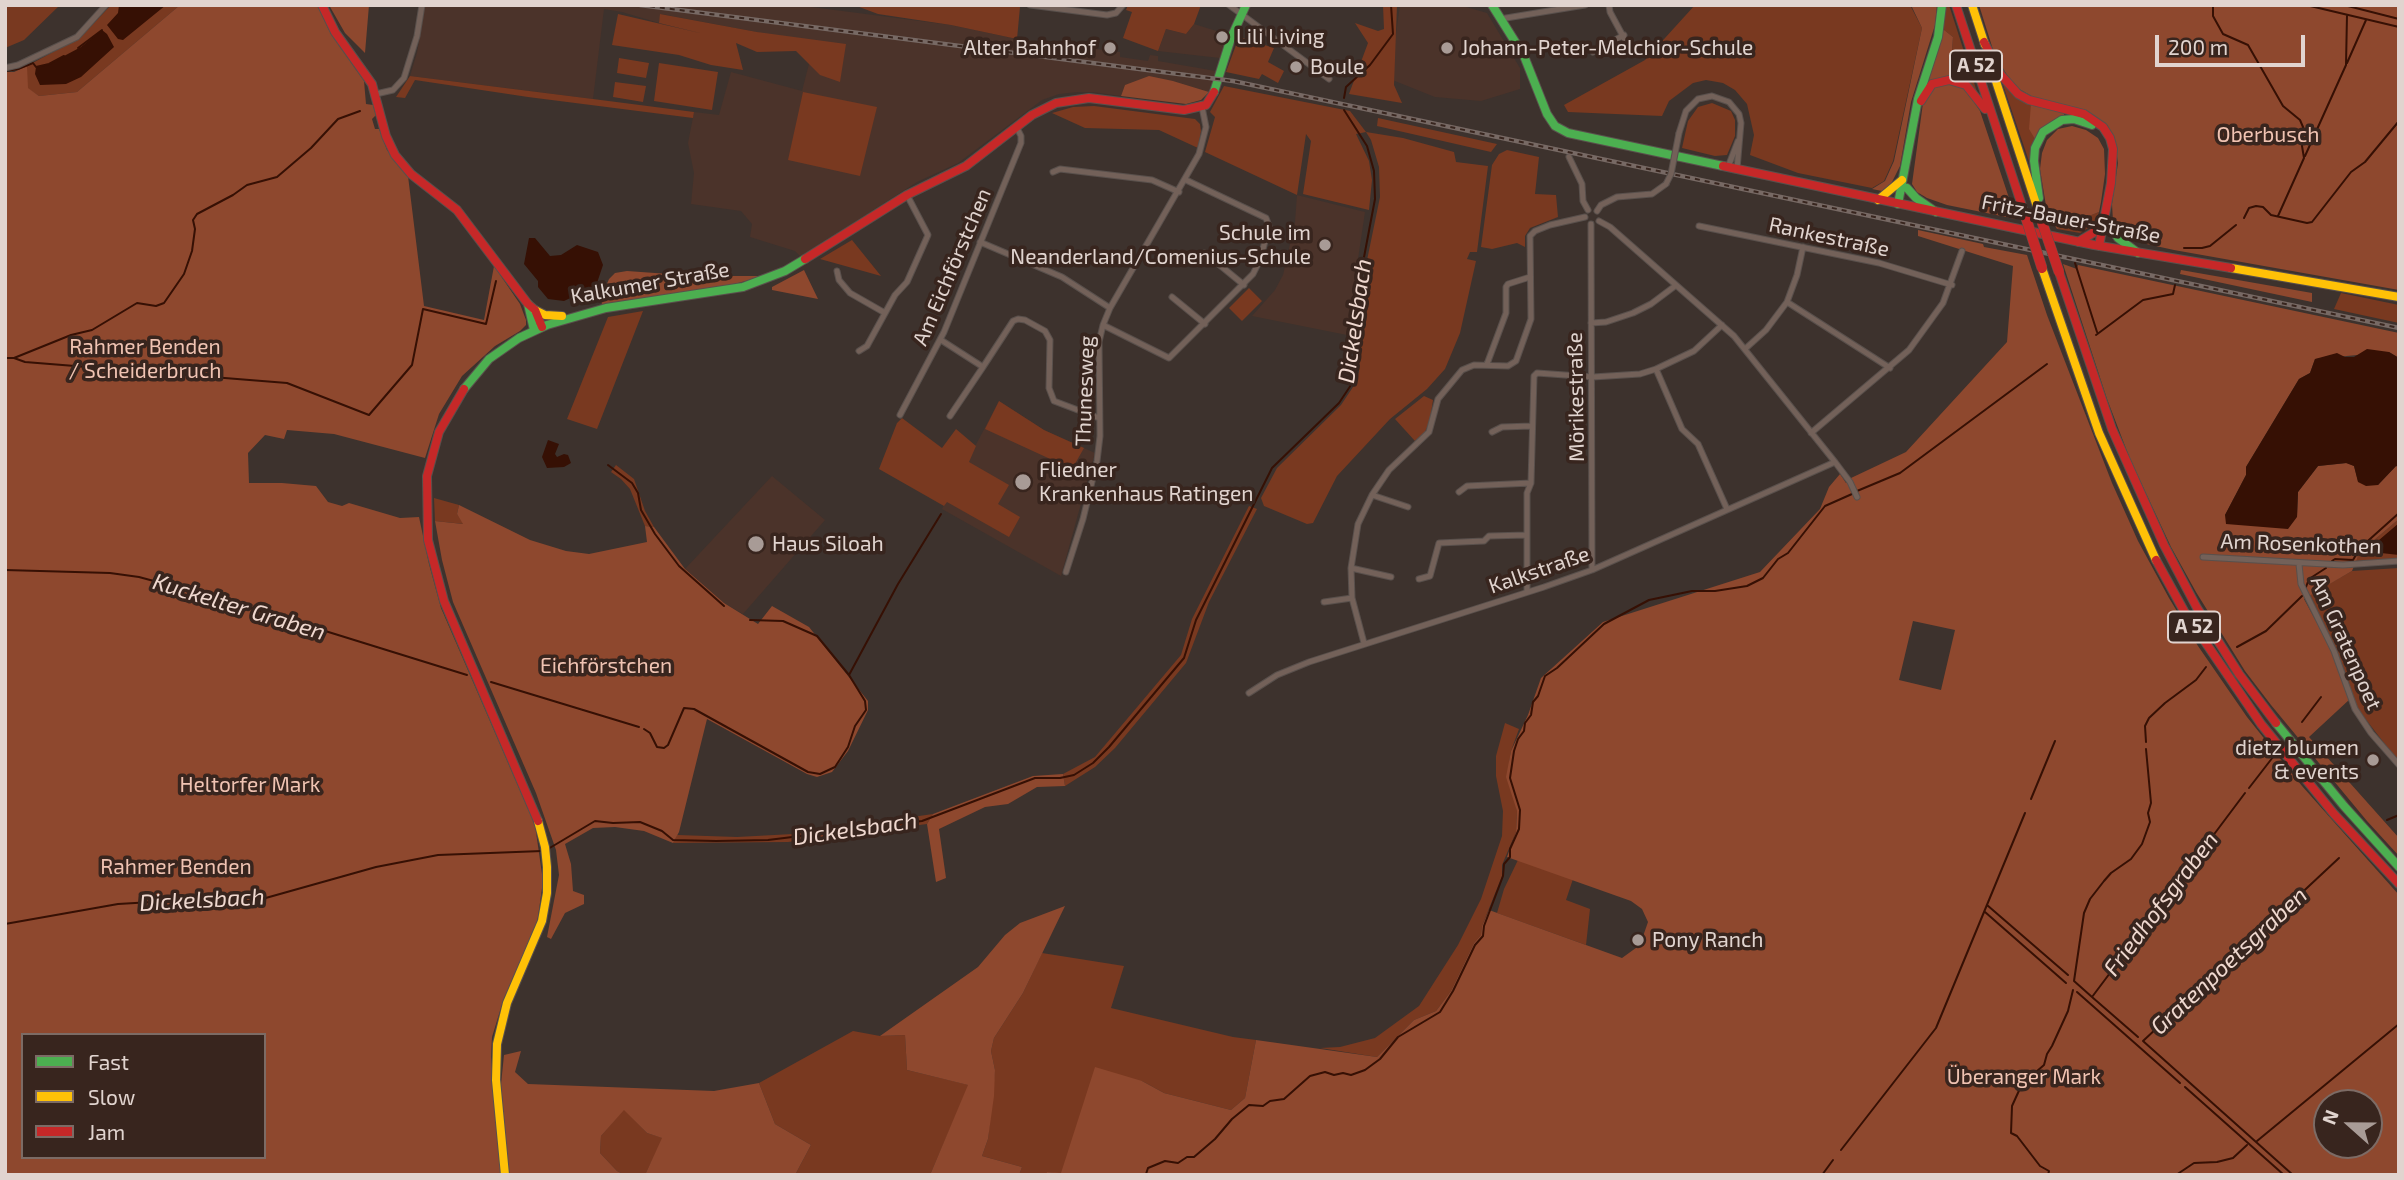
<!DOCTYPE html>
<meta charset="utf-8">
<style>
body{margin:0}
#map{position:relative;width:2404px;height:1180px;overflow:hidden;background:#3d322d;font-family:"Exo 2",sans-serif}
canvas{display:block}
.frame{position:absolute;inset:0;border:7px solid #e1d4cf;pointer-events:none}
.legend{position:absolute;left:21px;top:1033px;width:245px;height:126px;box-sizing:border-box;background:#38251e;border:2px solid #7c6b65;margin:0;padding:9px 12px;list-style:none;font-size:21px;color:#e1d4cf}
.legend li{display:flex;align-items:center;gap:14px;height:35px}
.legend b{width:35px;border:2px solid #7c6b65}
.north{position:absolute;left:2313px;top:1089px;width:70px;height:70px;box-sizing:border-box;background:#38251e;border:2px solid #7c6b65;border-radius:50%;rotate:291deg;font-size:19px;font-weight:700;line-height:28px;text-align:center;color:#e1d4cf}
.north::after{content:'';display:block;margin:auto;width:24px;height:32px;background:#a89b96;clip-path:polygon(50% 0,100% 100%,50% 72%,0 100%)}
.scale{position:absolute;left:2155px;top:35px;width:150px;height:32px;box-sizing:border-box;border:4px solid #e1d4cf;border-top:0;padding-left:9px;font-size:21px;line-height:24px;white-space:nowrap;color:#e1d4cf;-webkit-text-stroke:5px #38251e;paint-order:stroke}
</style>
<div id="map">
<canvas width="2404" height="1180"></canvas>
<div class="frame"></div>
<ul class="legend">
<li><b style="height:9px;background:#4caf50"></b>Fast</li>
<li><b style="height:9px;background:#ffc107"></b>Slow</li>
<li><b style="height:9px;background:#c62828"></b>Jam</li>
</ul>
<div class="north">N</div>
<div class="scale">200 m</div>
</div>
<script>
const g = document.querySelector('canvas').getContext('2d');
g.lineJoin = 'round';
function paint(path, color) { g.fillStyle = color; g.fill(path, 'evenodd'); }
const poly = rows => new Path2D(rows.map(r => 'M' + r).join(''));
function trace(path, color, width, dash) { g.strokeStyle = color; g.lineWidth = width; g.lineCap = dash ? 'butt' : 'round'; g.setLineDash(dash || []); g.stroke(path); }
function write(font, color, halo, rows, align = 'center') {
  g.font = font + ' "Exo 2",sans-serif'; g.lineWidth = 7; g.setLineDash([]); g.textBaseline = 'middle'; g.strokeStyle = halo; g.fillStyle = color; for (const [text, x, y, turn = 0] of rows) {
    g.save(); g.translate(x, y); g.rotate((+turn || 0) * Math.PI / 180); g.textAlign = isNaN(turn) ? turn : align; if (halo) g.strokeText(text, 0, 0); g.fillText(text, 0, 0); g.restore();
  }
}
const built = poly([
 [425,5,796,5,951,25,1017,39,1120,52,1120,57,1148,61,1150,55,1158,56,1158,61,1216,71,1209,92,1173,81,1125,85,1121,96,1093,92,1078,92,1059,94,1042,100,958,163,917,182,801,257,795,251,750,237,752,224,741,211,691,204,694,173,688,143,694,112,719,115,731,72,802,91,812,52,757,32,661,14,659,23,622,12,604,9,593,99,410,76,417,53],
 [1400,5,1459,5,1487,13,1520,68,1520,89,1481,101,1435,97,1385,77,1377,63,1396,34],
 [1194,24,1226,34,1220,58,1158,51,1166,29,1186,34],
 [1297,195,1365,212,1354,286,1352,336,1252,316,1275,290,1283,275,1295,222],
 [999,401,1044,430,1095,453,1061,576,942,509],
 [772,476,825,520,743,614,724,603,685,569]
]);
const green = poly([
 [5,5,60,5,24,40,5,48],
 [111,5,180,5,77,92,39,96,27,88,27,66,81,37],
 [854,5,1005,5,1020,7,1017,39,951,25,878,14],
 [1128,5,1201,5,1194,24,1186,34,1166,29,1158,51,1123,38,1132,12,1126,10],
 [1383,5,1397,5,1394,85,1402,103,1349,94,1368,43,1355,23,1378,31,1384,29],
 [1695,5,1910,5,1922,28,1893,161,1884,181,1872,188,1798,173,1750,155,1754,135,1747,104,1735,90,1723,83,1706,80,1693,83,1669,101,1662,116,1568,112,1564,105,1645,60],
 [1945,5,1949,5,1978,95,1950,76,1953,37,1943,29],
 [618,14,704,34,659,23,660,14,757,32,846,44,840,82,820,75,796,51,757,52,736,43,743,70,711,65,679,55,612,45],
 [1239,37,1274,48,1268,62,1284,71,1278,83,1262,74,1259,79,1226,72],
 [619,58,649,63,646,78,617,73],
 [659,63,718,72,712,110,654,101],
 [410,76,593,99,694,112,693,118,528,97,415,80,405,98,396,97],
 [615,82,646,86,643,102,613,97],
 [2002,82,2031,104,2035,139,2032,170],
 [1224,86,1350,111,1366,132,1403,138,1454,152,1456,162,1488,166,1477,252,1470,252,1467,259,1476,261,1460,333,1445,369,1427,389,1390,419,1337,476,1313,523,1307,524,1264,506,1261,498,1277,468,1341,405,1353,387,1359,372,1365,270,1380,197,1379,167,1371,140,1366,132,1356,134,1369,161,1372,180,1369,210,1303,194,1311,141,1306,134,1297,195,1205,152,1215,117,1210,112],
 [803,92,877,107,860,176,788,160],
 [1712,103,1731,111,1735,120,1735,136,1727,155,1715,156,1682,148,1688,121,1698,107],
 [1094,106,1195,119,1200,124,1201,131,1198,148,1159,130,1085,128,1052,113,1073,107],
 [1378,118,1497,144,1491,152,1377,126],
 [1507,150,1539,157,1535,194,1556,195,1558,217,1530,228,1525,236,1525,247,1517,243,1492,249,1481,247,1492,165,1499,154],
 [2099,212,2095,224,2080,233,2057,229],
 [852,240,881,276,820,259],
 [1249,288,1262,301,1242,321,1229,308],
 [2341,293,2399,305,2399,323,2334,309],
 [643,311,597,429,567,419,608,317],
 [1424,396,1433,400,1430,420,1425,432,1415,441,1395,419],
 [999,401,1044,430,1084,448,1072,469,985,429],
 [902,418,942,448,956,429,976,446,969,462,1009,485,998,504,1020,517,1009,537,947,502,944,506,879,469,897,423],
 [616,465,634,479,645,511,654,527,645,526,630,489,621,479,611,472],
 [434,498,459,505,457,514,464,524,435,521],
 [1249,506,1257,509,1209,602,1186,663,1115,748,1095,767,1065,786,1063,774,1095,757,1181,655,1192,619],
 [2399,519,2399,559,2356,561,2360,552],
 [2399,568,2399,760,2398,761,2357,708,2336,650,2310,595,2352,571],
 [1505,723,1519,729,1511,751,1509,763,1517,811,1516,832,1502,865,1502,876,1482,926,1481,935,1474,943,1451,991,1436,1011,1414,1020,1377,1057,1320,1048,1340,1047,1375,1038,1419,1006,1458,945,1481,899,1502,836,1503,811,1496,776,1496,756],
 [933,814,927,824,788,842,673,843,677,835,737,837,793,834],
 [1518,860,1573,879,1566,900,1590,909,1586,945,1497,913,1504,889],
 [1042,953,1124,966,1111,1008,1233,1037,1256,1040,1245,1098,1231,1110,1164,1093,1142,1081,1061,1174,1048,1172,1046,1175,1019,1175,1022,1167,982,1156,988,1139,995,1070,991,1051,994,1038,1023,993],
 [853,1031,880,1036,905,1035,907,1070,969,1085,930,1175,795,1175,811,1145,775,1124,759,1083],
 [624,1109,647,1133,663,1138,645,1175,625,1175,617,1171,600,1153,601,1136]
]);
const forest = poly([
 [180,5,317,5,331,34,364,81,366,104,373,105,376,115,372,119,375,129,379,129,387,150,408,176,424,306,484,320,494,266,520,304,526,320,526,325,520,331,495,346,462,376,439,414,425,458,334,434,287,430,284,439,265,435,248,453,249,483,282,483,316,486,328,502,342,506,349,503,400,518,419,517,429,564,441,608,535,825,543,881,538,917,535,929,503,1001,492,1037,491,1057,501,1175,5,1175,5,72,14,72,27,66,28,88,39,96,77,92],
 [23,1035,264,1035,264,1157,23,1157],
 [329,5,369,5,365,53,345,33],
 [1911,5,1937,5,1935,25,1911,102,1900,166,1891,184,1882,191,1872,189,1885,181,1894,161,1922,28],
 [1979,5,2399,5,2399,290,2174,250,2142,243,2122,233,2115,228,2113,221,2112,204,2118,163,2116,149,2106,126,2033,97,2014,86,1995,56],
 [1943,29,1953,37,1950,76,1930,82,1925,78],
 [1149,76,1173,81,1209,92,1201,100,1186,104,1121,96,1125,85],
 [1944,84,1955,84,1966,90,1980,111,2016,219,1947,205,1927,198,1917,192,1912,184,1923,103,1934,88],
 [2031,104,2063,111,2065,117,2035,139,2029,129],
 [2072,126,2086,130,2098,138,2104,149,2105,174,2101,202,2099,212,2057,229,2047,212,2040,169,2042,153,2047,140,2058,129],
 [1918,230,1983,244,1984,247,2027,255,2047,315,2112,483,2138,541,2169,598,2198,646,2247,717,2302,786,2399,895,2399,1175,1046,1175,1047,1172,1061,1173,1095,1067,1142,1081,1164,1093,1231,1110,1245,1098,1256,1040,1377,1057,1414,1020,1436,1011,1451,991,1474,943,1481,935,1482,926,1489,910,1622,958,1640,945,1648,922,1642,909,1631,901,1507,857,1516,832,1517,811,1506,777,1511,751,1528,715,1541,678,1603,622,1760,572,1820,509,1829,487,1840,474,1846,483,1851,478,1906,452,2007,342,2013,266,1918,236],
 [1913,621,1955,630,1941,690,1899,680],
 [2327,1103,2369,1103,2369,1145,2327,1145],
 [2063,264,2077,269,2078,265,2399,333,2399,358,2389,352,2315,359,2310,373,2299,379,2246,467,2246,475,2225,515,2297,517,2298,492,2318,466,2347,463,2354,466,2358,481,2378,485,2396,466,2399,467,2399,519,2360,552,2352,571,2304,599,2332,651,2350,699,2309,737,2399,838,2399,856,2367,821,2271,705,2245,671,2196,592,2171,547,2130,459,2107,399],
 [804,270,818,299,772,290,772,287],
 [2181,270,2312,293,2312,302,2180,274],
 [627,271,697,276,764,276,727,286,602,305,601,298,609,279,615,273],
 [459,505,530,540,566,551,589,554,647,542,645,526,654,527,685,569,724,603,758,624,772,606,809,627,868,701,868,710,848,751,832,772,817,777,807,774,707,719,679,832,673,843,644,831,615,827,593,828,565,844,571,864,573,891,584,895,584,904,565,913,551,939,547,937,559,875,556,850,536,793,453,602,442,560,435,521,463,524,457,514],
 [1063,774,1065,786,1037,787,1008,804,985,807,939,829,946,878,936,882,927,824,933,814,1033,776],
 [1065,906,1023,993,994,1038,991,1051,995,1070,994,1096,988,1139,982,1156,1022,1167,1019,1175,930,1175,968,1085,907,1070,905,1035,880,1036,978,967,1005,935,1020,923],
 [521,1051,515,1072,528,1084,714,1091,759,1083,775,1124,811,1145,795,1175,645,1175,662,1138,647,1133,624,1110,601,1136,600,1153,617,1171,625,1175,509,1175,501,1084,504,1055]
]);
const water = poly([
 [119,5,124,7,166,5,123,40,118,39,107,25,118,13],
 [102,30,107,34,114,47,81,77,66,84,40,85,35,74,36,67,49,64,81,47],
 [529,238,535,238,550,256,561,255,577,245,598,252,603,265,596,286,564,301,548,299,538,287,538,281,524,264],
 [2367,349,2389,352,2399,358,2399,467,2396,466,2378,485,2366,486,2358,482,2354,466,2346,463,2318,466,2298,492,2297,517,2288,529,2226,524,2225,515,2246,475,2246,467,2299,379,2310,373,2315,359,2337,353,2345,357,2354,357],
 [548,440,559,444,555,454,557,457,564,454,568,455,571,463,564,467,547,468,542,457],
 [2399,523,2399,555,2381,553,2367,555,2365,552]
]);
const stream = poly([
 [2213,5,2213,16,2223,34,2248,45,2283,106,2300,120,2303,127,2302,146,2304,158,2278,216],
 [2306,5,2399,27],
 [2344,5,2399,19],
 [78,48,102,30],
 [2347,63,2366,20],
 [5,71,18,69,33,63,36,67,49,64,64,56],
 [1344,98,1346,87,1370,65,1393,34,1391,5],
 [2305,156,2346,65,2347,15],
 [2244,218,2249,208,2256,206,2263,207,2271,215,2307,223,2312,222,2351,172,2365,162,2399,121],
 [2184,248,2202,248,2210,246,2236,225],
 [2075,263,2097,332],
 [2096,335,2143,300,2173,294,2175,285],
 [5,358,14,358,71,335,92,330,137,303,156,306,164,303,184,274,192,251,195,229,193,220,197,214,233,195,247,185,277,177,311,148,338,119,360,111],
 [14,358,25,362,287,383,369,415,412,365,423,309,486,324,496,281],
 [608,465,632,483,638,493,641,510,655,534,679,566,724,606],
 [1857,491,1900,473,2047,364],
 [2332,561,2335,559,2353,560,2360,548,2399,513],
 [5,570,110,573,139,577,235,603,467,675],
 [2306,587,2309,579,2326,568],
 [750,620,783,621,817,636,849,675],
 [2237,647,2266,631,2302,596],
 [491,682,639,727],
 [2302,722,2321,697],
 [644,729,650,733,657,747,664,748,668,745,684,708,694,709,808,772,820,774,835,767,848,747,855,726,866,710,865,701,849,675,898,584,941,514],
 [2146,742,2145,726,2149,718,2165,703,2196,680,2206,667],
 [2146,749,2151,803,2148,813,2150,822,2142,844,2131,859,2111,873,2104,881,2090,899,2084,913,2074,981,2092,997,2245,793],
 [2249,788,2273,757],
 [2031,799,2055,741],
 [2387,820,2399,815],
 [548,849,595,821,613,823,640,822,662,831,673,840,716,841,768,840,922,821,1035,778,1060,778,1074,775,1093,763,1109,747,1184,658,1196,620,1272,468,1339,403,1351,385,1356,357,1361,273,1375,199,1374,171,1367,146,1344,110],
 [1987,905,2068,975],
 [1985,912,2066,983],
 [5,924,118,904,186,900,255,901,376,867,438,855,542,851],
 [2077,992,2180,1083],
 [2092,997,2138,1037],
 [2185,1087,2284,1175],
 [2257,1141,2399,1024],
 [1841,1150,1936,1028,2025,813],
 [1142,1175,1146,1174,1148,1168,1165,1161,1178,1163,1187,1157,1194,1157,1215,1139,1232,1119,1249,1105,1263,1106,1270,1101,1284,1099,1310,1076,1325,1072,1334,1075,1343,1073,1351,1075,1365,1070,1380,1059,1398,1037,1440,1012,1453,991,1475,945,1483,936,1484,926,1503,876,1504,864,1510,857,1510,849,1519,829,1520,810,1510,778,1514,751,1518,739,1524,731,1525,723,1531,715,1533,702,1538,696,1545,676,1557,668,1604,624,1649,600,1692,591,1715,591,1747,586,1763,578,1778,559,1788,553,1825,506,1852,494],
 [1822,1175,1833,1160],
 [2048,1175,2049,1171,2040,1166,2017,1136,2011,1133,2012,1106,2022,1084,2044,1065,2047,1054,2052,1046,2068,1011,2073,990],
 [2176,1175,2194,1163,2217,1162,2233,1158,2247,1145],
 [2293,1175,2143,1041,2339,858]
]);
const street = poly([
 [1030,5,1107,15,1116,13,1123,5],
 [1229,5,1329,79],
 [1609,5,1610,12,1631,51],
 [1500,19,1585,5],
 [1593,52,1624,35],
 [5,68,18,65,77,37,106,5],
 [376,94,393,90,404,78,417,36,422,5],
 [1679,133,1686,111,1698,99,1712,96,1729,102,1739,114,1741,123,1737,169],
 [1569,157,1582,184,1583,201,1588,210],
 [1728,167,1738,141],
 [1053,172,1060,169,1152,180,1179,192],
 [1597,211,1601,205,1617,197,1652,194,1666,184],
 [1599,221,1610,227,1734,336,1835,462,1850,482,1857,497],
 [1591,224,1592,570],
 [1699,226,1879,263,1952,285],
 [980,242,1062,277,1110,308],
 [1205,253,1244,285],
 [837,271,839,280,850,293,885,313],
 [1172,297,1205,324],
 [1787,302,1890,368],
 [1591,323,1606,322,1633,313,1651,304,1675,286],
 [1103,325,1169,358,1253,274,1260,260,1269,226,1266,218,1186,180],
 [941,340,983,367,1013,321,1018,319,1025,320,1045,331,1050,340,1049,388,1054,401,1099,418],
 [1745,349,1766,330,1787,302,1797,275,1803,247],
 [859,351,867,346,895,295,907,282,928,235,907,195],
 [1487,364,1506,313,1506,287,1508,284,1530,277],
 [1656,369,1682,429,1698,444,1727,509],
 [900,415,944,332,1021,143,1021,136,1017,128],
 [950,416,983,367],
 [1492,432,1502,427,1532,426],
 [1811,433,1909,350,1943,303,1962,251],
 [1459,492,1467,486,1531,483],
 [1372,495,1408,507],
 [2203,557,2343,565,2399,561],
 [2299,564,2301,584,2334,651,2355,709,2371,733,2399,765],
 [1351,568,1391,577],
 [1066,572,1083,519,1097,461,1100,436,1099,342,1103,325,1110,308,1199,154,1206,127,1202,107],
 [1419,579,1430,576,1439,543,1484,541,1489,536,1527,535],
 [1527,592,1527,493,1531,483,1534,376,1537,373,1593,377,1640,374,1656,369,1694,351,1722,325],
 [1324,602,1352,598],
 [1364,643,1352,598,1351,568,1358,524,1372,495,1389,470,1429,432,1438,399,1462,370,1474,365,1508,366,1516,361,1531,319,1530,236,1535,231,1550,225,1585,217],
 [1249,693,1277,675,1309,662,1544,587,1592,570,1835,462]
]);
const fast = poly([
 [1492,5,1524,56,1547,114,1555,126,1568,133,1723,166],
 [1214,92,1231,38,1246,5],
 [1907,188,1916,198,1936,212],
 [2039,198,2034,161,2035,148,2043,132,2062,120,2074,119,2092,125],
 [1898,204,1918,99,1938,37,1942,5],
 [2108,223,2118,238,2138,253],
 [528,304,534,330],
 [464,389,489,359,519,338,547,325,606,308,743,287,785,271,805,259],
 [2276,723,2344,806,2399,867]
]);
const slow = poly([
 [1972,5,1985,45],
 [1991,66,2042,222],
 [1878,200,1902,180],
 [2042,268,2099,433,2156,560],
 [2231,268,2399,297],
 [535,310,545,315,562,316],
 [505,1175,496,1080,497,1044,507,1003,542,921,547,893,547,867,545,847,538,821]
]);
const jam = poly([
 [322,5,335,32,372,84,386,136,395,155,411,174,457,210,528,304,535,310,542,327],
 [1956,5,2025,215],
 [1984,42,2001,75,2018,94,2029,100,2084,114,2103,127,2110,138,2113,149,2111,183,2099,246],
 [1921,101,1932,84,1949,80,1966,85,1985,109],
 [1723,166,2094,245,2231,268],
 [2078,242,2093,233,2102,221],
 [805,259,907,195,966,166,1032,115,1056,103,1089,98,1184,110,1206,105,1214,92],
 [2059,272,2112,429,2164,545,2197,608,2239,674,2276,723],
 [464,389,439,432,427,476,428,540,444,601,538,821],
 [2156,560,2184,611,2261,724,2334,814,2399,884]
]);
const rail = poly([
 [640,5,1233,81,2399,328]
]);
const streetBridge = poly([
 [1666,184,1671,174,1679,133]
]);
const jamBridge = poly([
 [2025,215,2042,268],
 [2042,222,2059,272]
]);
const markers = [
 [1222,37,7,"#a89b96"],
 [1110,48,7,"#a89b96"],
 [1447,48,7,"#a89b96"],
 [1296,67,7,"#a89b96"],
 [1325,245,7,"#a89b96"],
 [1023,482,9,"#a89b96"],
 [756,544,9,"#a89b96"],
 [2373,760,7,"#a89b96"],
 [1638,940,7,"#a89b96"]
];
const shields = [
 [1976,66,52],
 [2194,627,52]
];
const shieldNames = [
 ["A 52",1976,66],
 ["A 52",2194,627]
];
const poiNames = [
 ["Lili Living",1236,37],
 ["Alter Bahnhof",1096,48,"right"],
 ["Johann-Peter-Melchior-Schule",1461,48],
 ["Boule",1310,67],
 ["Schule im",1311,233,"right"],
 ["Neanderland/Comenius-Schule",1311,257,"right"],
 ["Fliedner",1039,470],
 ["Krankenhaus Ratingen",1039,494],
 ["Haus Siloah",772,544],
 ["dietz blumen",2359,748,"right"],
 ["& events",2359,772,"right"],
 ["Pony Ranch",1652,940]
];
const parkNames = [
 ["Oberbusch",2268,135],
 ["Rahmer Benden",145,347],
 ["/ Scheiderbruch",145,371],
 ["Eichförstchen",606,666],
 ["Heltorfer Mark",250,785],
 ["Rahmer Benden",176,867],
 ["Überanger Mark",2024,1077]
];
const streetNames = [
 ["Fritz-Bauer-Straße",2071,219,11],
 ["Rankestraße",1829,237,12],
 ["Am Eichförstchen",952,267,-67],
 ["Kalkumer Straße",650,283,-10],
 ["Thunesweg",1085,391,-88],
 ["Mörikestraße",1576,397,-91],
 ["Am Rosenkothen",2301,544,2],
 ["Kalkstraße",1539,570,-19],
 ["Am Gratenpoet",2346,643,66]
];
const waterNames = [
 ["Dickelsbach",1355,321,-82],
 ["Kuckelter Graben",239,607,17],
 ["Dickelsbach",855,829,-8],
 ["Dickelsbach",202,900,-3],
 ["Friedhofsgraben",2161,904,-53],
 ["Gratenpoetsgraben",2229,961,-43]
];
paint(built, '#4b332a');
paint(green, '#793920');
paint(forest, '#8e482e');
paint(water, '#361004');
trace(stream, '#361004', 2);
trace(street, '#59504c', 7);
trace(fast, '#59504c', 10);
trace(slow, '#59504c', 10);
trace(jam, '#59504c', 10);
trace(street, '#736159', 5);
trace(fast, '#4caf50', 8);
trace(slow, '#ffc107', 8);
trace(jam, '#c62828', 8);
trace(rail, '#776964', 4.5);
trace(rail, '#38251e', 2, [5]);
trace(streetBridge, '#59504c', 7, []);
trace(jamBridge, '#59504c', 11, []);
trace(streetBridge, '#736159', 5);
trace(jamBridge, '#c62828', 10);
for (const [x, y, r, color] of markers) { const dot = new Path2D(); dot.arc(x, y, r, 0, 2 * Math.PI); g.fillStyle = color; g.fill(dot); trace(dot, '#38251e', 2.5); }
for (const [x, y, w] of shields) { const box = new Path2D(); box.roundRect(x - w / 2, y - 15.5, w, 31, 5); g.fillStyle = '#38251e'; g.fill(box); trace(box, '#e1d4cf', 2); }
write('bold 19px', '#e1d4cf', null, shieldNames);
write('21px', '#e1d4cf', '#38251e', poiNames, 'left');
write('21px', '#f0c3b2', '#38251e', parkNames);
write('21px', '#e1d4cf', '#38251e', streetNames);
write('italic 23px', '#efd8cf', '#38251e', waterNames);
</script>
